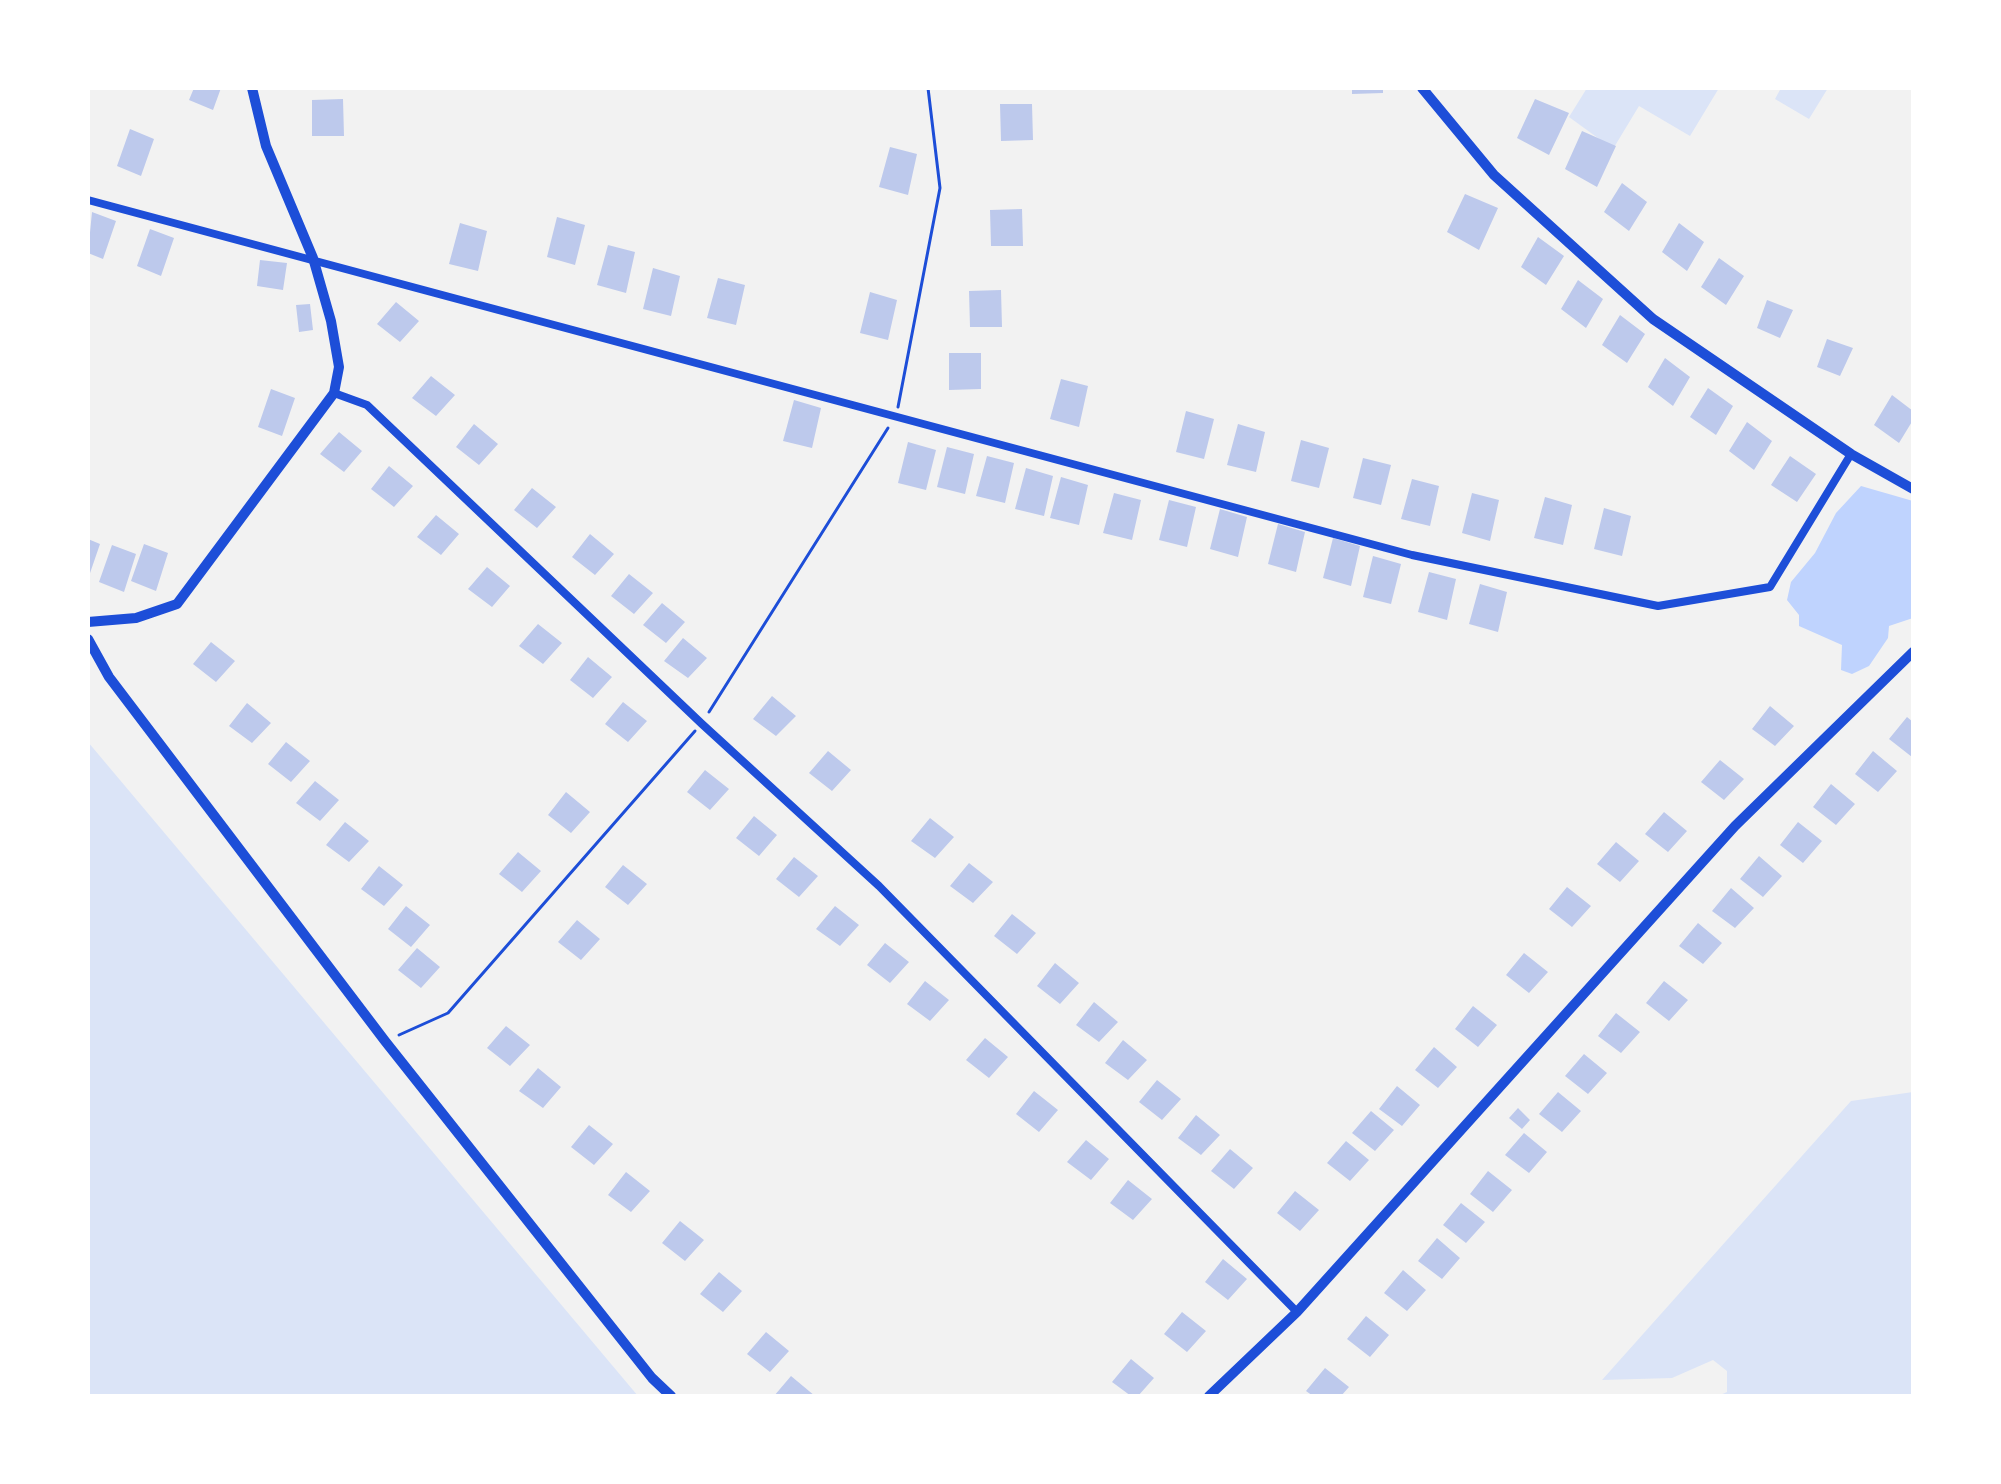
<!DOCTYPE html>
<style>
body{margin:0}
#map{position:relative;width:2001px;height:1484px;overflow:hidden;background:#f2f2f2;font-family:"Nunito Sans",sans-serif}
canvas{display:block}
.frame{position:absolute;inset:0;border:90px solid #fff;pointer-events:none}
</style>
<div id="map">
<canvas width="2001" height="1484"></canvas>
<div class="frame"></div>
</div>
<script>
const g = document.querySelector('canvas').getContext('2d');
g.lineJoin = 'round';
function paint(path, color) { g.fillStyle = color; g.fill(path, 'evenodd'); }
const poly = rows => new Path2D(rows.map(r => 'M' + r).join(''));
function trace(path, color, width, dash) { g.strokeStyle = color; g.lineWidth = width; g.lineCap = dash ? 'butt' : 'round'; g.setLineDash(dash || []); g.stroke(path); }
const green = poly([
 [1587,88,1719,88,1690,136,1639,106,1613,149,1569,117],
 [1781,88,1828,88,1809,119,1775,99],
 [88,742,638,1396,88,1396],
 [1913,1092,1913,1396,1718,1396,1727,1392,1727,1371,1713,1360,1672,1378,1602,1380,1851,1101]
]);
const water = poly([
 [1861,486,1913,501,1913,618,1889,626,1888,638,1869,666,1852,674,1841,670,1842,645,1799,626,1799,615,1787,600,1791,582,1815,553,1836,513]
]);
const building = poly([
 [194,88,221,88,213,110,189,100],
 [1352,88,1383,88,1383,93,1352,94],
 [343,99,344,136,312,136,312,100],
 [1535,99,1569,113,1549,155,1517,138],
 [1000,104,1032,104,1033,140,1001,141],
 [130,129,154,139,141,176,117,166],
 [1582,131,1616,146,1597,187,1565,169],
 [890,147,917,154,908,195,879,187],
 [1622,183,1647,202,1629,231,1604,212],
 [1465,194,1498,208,1479,250,1447,232],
 [1022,209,1023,246,991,246,990,210],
 [92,212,116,221,103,259,88,253],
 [557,217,585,225,575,265,547,257],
 [460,223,487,231,478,271,449,264],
 [1679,223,1704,242,1687,271,1662,252],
 [150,229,174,238,161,276,137,266],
 [1538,237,1564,256,1546,285,1521,267],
 [608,245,635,252,626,293,597,285],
 [1719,258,1744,276,1726,305,1701,287],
 [260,260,287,263,283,290,257,286],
 [653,268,680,276,671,316,643,309],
 [718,278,745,285,736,325,707,318],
 [1578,280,1603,299,1586,328,1561,309],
 [1001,290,1002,327,970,327,969,291],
 [870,292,897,300,888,340,860,333],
 [1767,300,1793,310,1780,338,1757,328],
 [396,302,419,321,400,342,377,324],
 [310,304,313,330,299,332,296,305],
 [1620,315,1645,334,1627,363,1602,345],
 [1827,339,1853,348,1840,376,1817,367],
 [949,353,981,353,981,389,949,390],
 [1665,358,1690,377,1673,406,1648,387],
 [431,376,455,395,436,416,412,398],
 [1061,379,1088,386,1079,427,1050,419],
 [1708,388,1733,406,1716,435,1690,417],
 [271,389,295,398,282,436,258,427],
 [1892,395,1913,411,1913,420,1899,443,1874,425],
 [794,400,821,408,812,448,783,441],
 [1186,411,1214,419,1204,459,1176,452],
 [1747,422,1772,441,1754,470,1729,451],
 [474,424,498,444,479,465,456,447],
 [1238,424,1265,432,1256,472,1227,465],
 [339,432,362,451,344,472,320,454],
 [1301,440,1329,448,1319,488,1291,481],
 [908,442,936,450,926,490,898,483],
 [947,447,974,454,965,494,937,487],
 [987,456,1014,463,1005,503,976,496],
 [1790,456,1816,474,1797,502,1771,485],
 [1363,458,1391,465,1381,505,1353,498],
 [389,466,413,486,394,507,371,489],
 [1026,468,1053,476,1044,516,1015,509],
 [1061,477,1088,485,1079,525,1050,518],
 [1412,479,1439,486,1430,526,1401,519],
 [532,488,556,507,537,528,514,510],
 [1114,493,1141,500,1132,540,1103,533],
 [1472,493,1499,500,1490,541,1462,533],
 [1545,497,1572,505,1563,545,1534,538],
 [1169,500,1196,507,1187,547,1159,540],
 [1604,508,1631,516,1622,556,1594,549],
 [1220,509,1247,517,1238,557,1210,549],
 [436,515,459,534,441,555,417,537],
 [1278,524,1305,532,1296,572,1268,564],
 [590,534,614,554,595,575,572,557],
 [1333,538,1360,546,1351,586,1323,578],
 [88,539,100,544,89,576,88,576],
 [144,544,168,553,156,591,131,581],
 [112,545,136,554,124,592,99,582],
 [1373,556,1401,564,1391,604,1363,597],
 [487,567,510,586,492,607,468,589],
 [1429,572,1456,579,1447,620,1418,612],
 [629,574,653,593,634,614,611,596],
 [1480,584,1507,592,1498,632,1469,624],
 [662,603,685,622,666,643,643,625],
 [538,624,562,643,543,664,519,646],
 [683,638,707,658,688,678,664,661],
 [211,642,235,661,216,682,193,664],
 [588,657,612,677,593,698,570,680],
 [772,696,796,716,776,736,753,719],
 [623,702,647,721,628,742,605,724],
 [247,703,271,723,252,743,229,726],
 [1770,706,1794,726,1775,746,1752,729],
 [1907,717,1913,722,1912,757,1889,739],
 [286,742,310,761,291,782,268,764],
 [828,751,851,770,832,791,809,773],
 [1873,751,1897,771,1878,792,1855,774],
 [1720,760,1744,779,1724,800,1701,782],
 [705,770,729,789,710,810,687,792],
 [315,781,339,800,320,821,296,803],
 [1831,784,1855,804,1836,825,1813,807],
 [566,792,590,812,571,833,548,815],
 [1664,812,1687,831,1668,852,1645,834],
 [754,816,777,835,759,856,736,838],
 [930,818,954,837,935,858,911,841],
 [345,822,369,841,349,862,326,845],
 [1798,822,1822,841,1803,863,1780,845],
 [1616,842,1639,861,1620,882,1597,864],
 [518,852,541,871,522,892,499,874],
 [1759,856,1782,876,1763,897,1740,879],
 [794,857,818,876,799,897,776,879],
 [969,863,993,882,973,903,950,886],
 [623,865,647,884,628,905,605,887],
 [379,866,403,885,384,906,361,889],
 [1567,887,1591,906,1572,927,1549,909],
 [1731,888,1754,908,1735,928,1712,911],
 [406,906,430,925,411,947,388,929],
 [835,906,859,925,840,946,816,929],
 [1012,914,1036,933,1017,954,994,936],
 [577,920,600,939,581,960,558,942],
 [1698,923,1722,943,1703,964,1679,946],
 [885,943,909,962,890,983,867,965],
 [417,948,440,967,421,988,398,970],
 [1524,953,1548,972,1529,993,1506,975],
 [1055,963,1079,983,1060,1004,1037,986],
 [925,981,949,1000,930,1021,907,1004],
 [1664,981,1688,1000,1669,1021,1646,1003],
 [1094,1002,1118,1022,1099,1042,1076,1025],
 [1473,1006,1497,1025,1478,1047,1455,1029],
 [1616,1013,1640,1032,1621,1053,1598,1036],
 [506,1026,530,1045,510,1066,487,1048],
 [985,1038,1008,1057,989,1078,966,1060],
 [1123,1040,1147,1060,1128,1080,1105,1063],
 [1434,1047,1457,1067,1438,1088,1415,1070],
 [1584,1054,1607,1073,1588,1094,1565,1076],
 [538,1068,561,1087,543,1108,519,1091],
 [1157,1080,1181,1099,1162,1120,1139,1102],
 [1397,1086,1420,1105,1402,1126,1379,1109],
 [1034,1091,1058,1110,1039,1132,1016,1114],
 [1558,1092,1581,1111,1562,1132,1539,1114],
 [1518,1108,1530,1120,1522,1129,1509,1118],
 [1371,1111,1394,1130,1375,1151,1352,1133],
 [1196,1115,1220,1135,1201,1155,1178,1138],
 [589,1125,613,1144,594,1165,571,1147],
 [1524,1133,1547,1152,1529,1173,1505,1155],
 [1086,1140,1109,1159,1091,1180,1067,1162],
 [1346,1141,1369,1160,1350,1181,1327,1163],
 [1230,1149,1253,1168,1234,1189,1211,1171],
 [1488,1171,1512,1190,1493,1212,1470,1194],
 [626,1172,650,1191,631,1212,608,1195],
 [1128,1180,1152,1199,1133,1220,1110,1203],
 [1295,1191,1319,1210,1300,1231,1277,1213],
 [1461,1203,1485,1222,1466,1243,1443,1225],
 [680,1221,704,1240,685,1261,662,1243],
 [1437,1238,1460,1258,1442,1279,1418,1261],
 [1223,1259,1247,1279,1228,1300,1205,1282],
 [1403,1270,1426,1290,1407,1311,1384,1293],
 [719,1272,742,1291,723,1312,700,1294],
 [1182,1312,1206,1331,1187,1352,1164,1334],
 [1366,1316,1389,1335,1370,1357,1347,1339],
 [766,1332,789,1351,770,1372,747,1354],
 [1131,1359,1154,1378,1138,1396,1131,1396,1112,1382],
 [1325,1368,1349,1387,1341,1396,1313,1396,1306,1391],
 [791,1376,815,1396,774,1396]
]);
const path = poly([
 [898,407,940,188,928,88],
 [709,712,888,428],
 [399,1035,448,1013,695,731]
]);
const minor = poly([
 [88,200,1412,555,1658,606,1770,587,1851,454],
 [334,393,367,405,702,724,879,886,1297,1312]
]);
const tertiary = poly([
 [1422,88,1494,175,1653,319,1851,454,1913,489],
 [88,622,136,618,177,604,334,393,339,367,331,321,313,258,266,146,252,88],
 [88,639,109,677,385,1041,652,1378,671,1396],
 [1209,1396,1297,1312,1735,826,1913,652]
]);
paint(green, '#dbe4f7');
paint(water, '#bfd3fe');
paint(building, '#bdc9ec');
trace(path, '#1d4ed8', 3);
trace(minor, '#1d4ed8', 8);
trace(tertiary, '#1d4ed8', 10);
</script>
